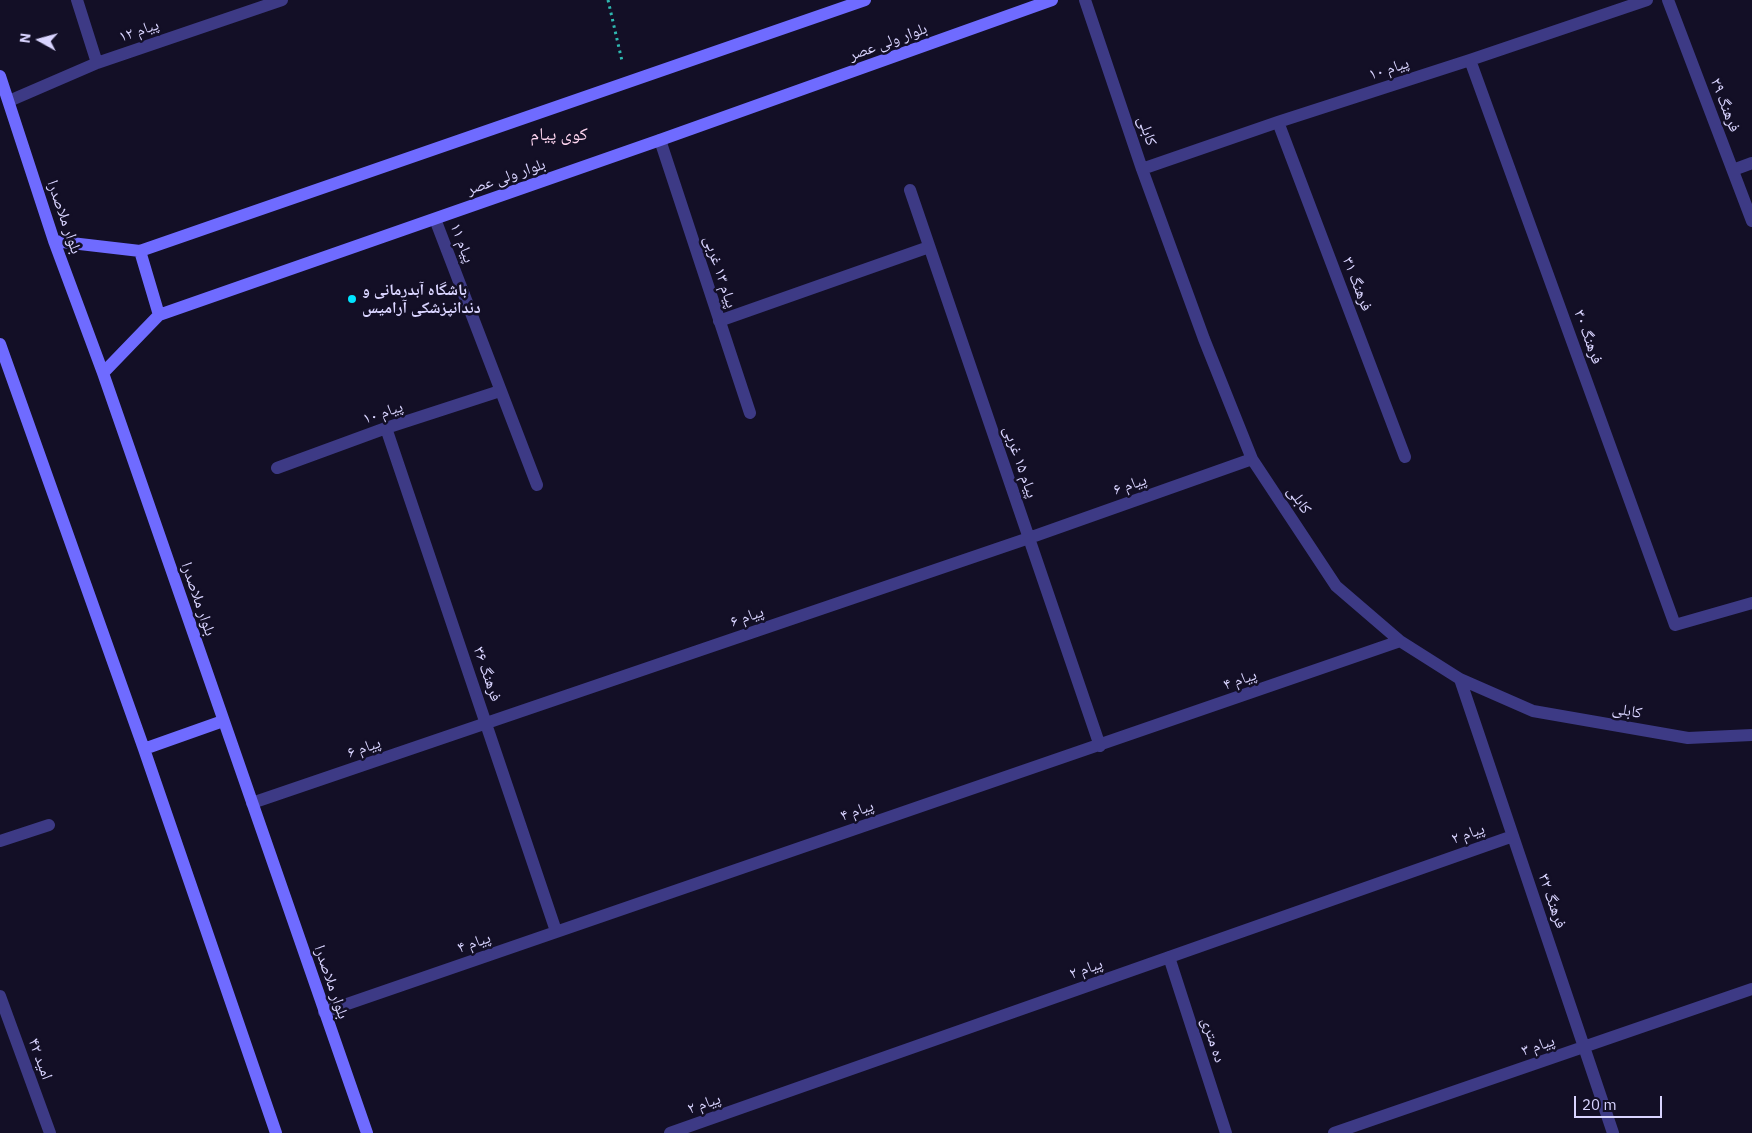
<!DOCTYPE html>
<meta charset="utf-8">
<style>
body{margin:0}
#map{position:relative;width:1752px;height:1133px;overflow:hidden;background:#130f26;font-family:"IBM Plex Sans",sans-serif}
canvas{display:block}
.north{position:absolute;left:15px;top:15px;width:50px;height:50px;-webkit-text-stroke:4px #130f26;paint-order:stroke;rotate:277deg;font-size:14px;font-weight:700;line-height:20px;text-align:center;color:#d9d4ff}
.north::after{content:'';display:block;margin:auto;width:18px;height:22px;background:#d9d4ff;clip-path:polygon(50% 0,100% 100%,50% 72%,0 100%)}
.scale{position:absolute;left:1574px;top:1096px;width:88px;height:22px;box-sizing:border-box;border:2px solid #d9d4ff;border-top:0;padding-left:6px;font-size:15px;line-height:18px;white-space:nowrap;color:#d9d4ff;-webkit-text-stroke:4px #130f26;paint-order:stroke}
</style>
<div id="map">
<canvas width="1752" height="1133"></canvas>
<div class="north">N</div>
<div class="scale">20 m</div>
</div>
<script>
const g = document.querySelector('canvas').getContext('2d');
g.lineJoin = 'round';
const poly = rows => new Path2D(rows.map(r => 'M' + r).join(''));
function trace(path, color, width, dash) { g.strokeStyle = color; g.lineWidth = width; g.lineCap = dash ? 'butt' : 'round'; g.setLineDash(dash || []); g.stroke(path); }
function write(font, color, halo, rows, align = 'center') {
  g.font = font + ' "IBM Plex Sans","Noto Naskh Arabic",sans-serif'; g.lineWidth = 5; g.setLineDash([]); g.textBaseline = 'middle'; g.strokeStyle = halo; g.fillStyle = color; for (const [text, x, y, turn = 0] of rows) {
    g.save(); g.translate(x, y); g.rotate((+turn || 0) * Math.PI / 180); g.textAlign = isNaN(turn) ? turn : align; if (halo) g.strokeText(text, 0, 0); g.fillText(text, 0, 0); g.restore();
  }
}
const path = poly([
 [608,0,622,61]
]);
const street = poly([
 [77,0,97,63],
 [1085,0,1142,169,1204,339,1252,459,1336,586,1400,641,1460,679,1533,711,1688,738,1752,735],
 [1668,0,1752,221],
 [1470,60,1675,625,1752,603],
 [9,101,97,63,282,0],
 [1278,122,1405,457],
 [660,140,750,413],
 [1142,169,1278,122,1470,60,1647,0],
 [1733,170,1752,163],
 [910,190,1100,746],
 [435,219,537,485],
 [719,321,929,247],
 [386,428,556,931],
 [277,468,386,428,500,391],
 [1460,679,1613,1133],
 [252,803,1029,538,1252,459],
 [0,841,49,825],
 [1169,957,1226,1133],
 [0,996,50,1133],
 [324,1012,1400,641],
 [670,1133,1513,836],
 [1334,1133,1752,989]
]);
const secondary = poly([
 [0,76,54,241,103,373,367,1133],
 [54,241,140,251,865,0],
 [140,251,159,315],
 [0,344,144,749,276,1133],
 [103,373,159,315,660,140,1052,0],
 [144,749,223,721]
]);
const markers = [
 [352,299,5,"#00e5ff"]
];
const streetNames = [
 ["پیام ۱۲",139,31,-19],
 ["بلوار ولی عصر",888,42,-20],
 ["پیام ۱۰",1389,69,-18],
 ["فرهنگ ۲۹",1725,105,69],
 ["کابلی",1147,131,71],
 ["بلوار ولی عصر",506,177,-19],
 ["بلوار ملاصدرا",64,217,71],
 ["پیام ۱۱",462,243,69],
 ["پیام ۱۳ غربی",720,272,72],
 ["فرهنگ ۳۱",1357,284,69],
 ["فرهنگ ۳۰",1588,337,70],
 ["پیام ۱۰",383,413,-19],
 ["پیام ۱۵ غربی",1020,462,71],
 ["پیام ۶",1130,485,-19],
 ["کابلی",1299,500,56],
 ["بلوار ملاصدرا",198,599,71],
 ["پیام ۶",747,617,-19],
 ["فرهنگ ۳۶",487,674,71],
 ["پیام ۴",1240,680,-19],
 ["کابلی",1627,711,10],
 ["پیام ۶",364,748,-19],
 ["پیام ۴",857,811,-19],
 ["پیام ۲",1468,834,-19],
 ["فرهنگ ۳۲",1552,901,71],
 ["پیام ۴",474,943,-19],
 ["پیام ۲",1086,969,-19],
 ["بلوار ملاصدرا",331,982,71],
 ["ده متری",1213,1040,72],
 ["پیام ۳",1538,1046,-19],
 ["امید ۴۲",40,1059,70],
 ["پیام ۲",704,1104,-19]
];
const poiNames = [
 ["باشگاه آبدرمانی و",362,290],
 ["دندانپزشکی آرامیس",362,308]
];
const neighbourhoodNames = [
 ["کوی پیام",559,135]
];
trace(path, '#2fb8b0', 3, [2.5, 4]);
trace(street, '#3d3a85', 12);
trace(secondary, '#6f6bff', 12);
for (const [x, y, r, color] of markers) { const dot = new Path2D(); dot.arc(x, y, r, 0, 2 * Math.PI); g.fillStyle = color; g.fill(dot); trace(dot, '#130f26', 2); }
write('16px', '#d9d4ff', '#130f26', streetNames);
write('bold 16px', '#d9d4ff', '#130f26', poiNames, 'left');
write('18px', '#ffd6f0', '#130f26', neighbourhoodNames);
</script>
